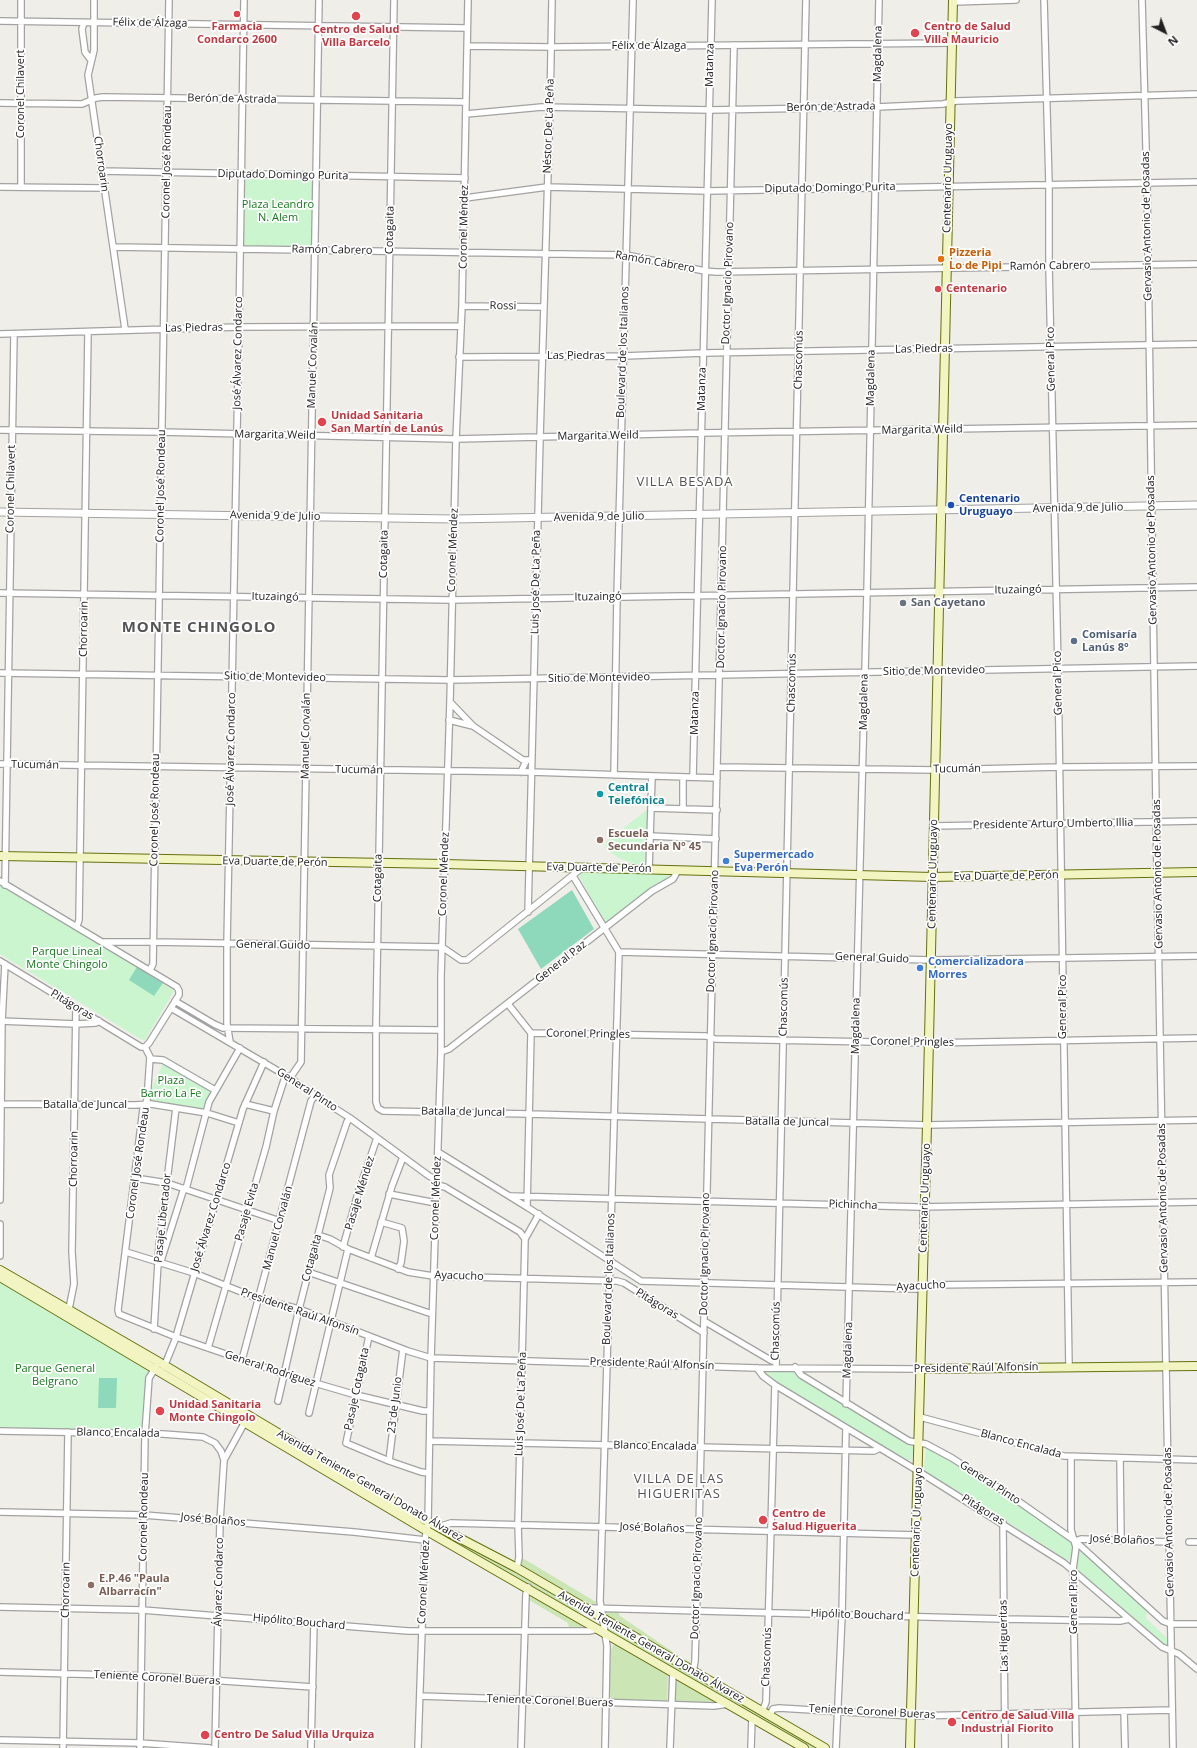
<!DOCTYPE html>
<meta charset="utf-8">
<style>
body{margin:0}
#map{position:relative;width:1197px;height:1748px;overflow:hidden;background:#f0eee8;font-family:"Open Sans",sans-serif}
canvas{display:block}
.north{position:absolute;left:1145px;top:12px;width:40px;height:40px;-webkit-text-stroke:3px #fff;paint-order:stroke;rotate:138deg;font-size:11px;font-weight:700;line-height:16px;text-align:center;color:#212121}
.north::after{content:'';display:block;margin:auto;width:14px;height:18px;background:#212121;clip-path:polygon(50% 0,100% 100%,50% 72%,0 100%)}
</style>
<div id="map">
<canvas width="1197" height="1748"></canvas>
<div class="north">N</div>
</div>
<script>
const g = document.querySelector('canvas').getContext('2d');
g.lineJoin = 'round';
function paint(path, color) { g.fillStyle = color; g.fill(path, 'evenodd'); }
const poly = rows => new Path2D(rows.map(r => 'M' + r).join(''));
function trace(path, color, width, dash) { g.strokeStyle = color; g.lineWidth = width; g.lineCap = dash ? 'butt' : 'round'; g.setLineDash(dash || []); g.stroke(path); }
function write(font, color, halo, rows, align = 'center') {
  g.font = font + ' "Open Sans",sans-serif'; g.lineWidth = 3.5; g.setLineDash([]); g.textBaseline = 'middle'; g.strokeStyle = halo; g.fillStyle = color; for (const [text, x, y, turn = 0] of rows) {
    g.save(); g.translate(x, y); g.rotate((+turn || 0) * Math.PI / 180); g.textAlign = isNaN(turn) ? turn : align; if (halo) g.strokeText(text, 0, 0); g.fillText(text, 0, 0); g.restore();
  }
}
const grass = poly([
 [435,1531,437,1531,515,1572,580,1609,581,1612,577,1613],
 [521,1559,524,1559,596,1602,596,1604,589,1606,522,1567],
 [531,1594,583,1625,581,1628,569,1628,568,1623,529,1600,529,1596],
 [605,1611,618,1611,620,1616,679,1656,690,1662,690,1664,688,1665,604,1615],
 [609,1627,611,1627,820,1748,810,1748,609,1632,607,1630],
 [616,1644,667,1674,668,1677,667,1701,613,1699,609,1696,611,1650,613,1645],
 [678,1680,713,1700,713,1704,677,1702,675,1701,673,1699,675,1682]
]);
const park = poly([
 [242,174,316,175,315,250,240,249],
 [649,808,645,864,640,866,619,858,608,851,606,847,606,842],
 [582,872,669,874,670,875,668,878,650,889,606,923,603,920,579,876,579,873],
 [0,883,77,927,174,991,145,1040,142,1040,0,954],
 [163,1063,211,1090,204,1109,150,1101,148,1097],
 [0,1279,149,1367,143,1432,0,1428],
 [766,1370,792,1370,796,1376,910,1445,914,1448,912,1460,907,1460,841,1422,768,1377,764,1372],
 [926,1447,1002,1492,1073,1543,1074,1546,1069,1561,970,1498,926,1473,924,1468],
 [1080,1549,1147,1609,1146,1618,1168,1639,1169,1645,1163,1646,1075,1569,1075,1567]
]);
const pitch = poly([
 [572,890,594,929,541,969,518,929],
 [137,967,163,983,154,996,129,980],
 [99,1378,117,1378,116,1408,98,1408]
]);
const minor = poly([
 [21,0,21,187],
 [94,0,94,50,88,75,125,329],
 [394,0,376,1028,376,1102,378,1108,383,1111,529,1114,927,1125,1197,1120],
 [1044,0,1049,184,1049,266,1058,669,1069,1367],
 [1142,0,1147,183,1157,873,1173,1748],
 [953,2,1016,0],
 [0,21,467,28],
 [84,23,82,29,85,52,91,60],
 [468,46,551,47,951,43],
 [0,103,82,104,96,98,103,97,466,102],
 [466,114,542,107,710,110,877,107,943,104,956,101,1197,94],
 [101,171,465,178],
 [0,187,104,188],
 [465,198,547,187,708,191,1197,182],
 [113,247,626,255,705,271,716,272,1197,264],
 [462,306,543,307],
 [0,334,239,327,461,326],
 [459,357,624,356,703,353,1197,344],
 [0,430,161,432,456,439,701,433,1197,425],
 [0,593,451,600,1197,587],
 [0,673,450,680,1197,666],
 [449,720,473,726,450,702],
 [473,726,523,760,531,760],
 [0,764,531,772,717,778],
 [718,767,935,770,1059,767,1197,766],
 [521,772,526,761],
 [614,775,617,597,633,0],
 [693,777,712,0],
 [651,808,717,810],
 [683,809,683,777],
 [934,826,1197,821],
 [650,836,716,839],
 [649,869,652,776],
 [573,876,619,952],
 [0,881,177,987,179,991,179,995,149,1043,145,1047],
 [5,885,14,334],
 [528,912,540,437,550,107,552,0],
 [77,926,79,920,88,332],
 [104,942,153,942,442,947,461,960,467,960,583,867],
 [619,952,931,960,1197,956],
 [0,961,141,1047,145,1047],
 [150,970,153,964,169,0],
 [175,1001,214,1024,223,1028,441,1030],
 [508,1004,531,1033],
 [171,1008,290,1078,322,1100,350,1118,429,1176,437,1180],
 [0,1021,76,1024,96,1023,99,1021],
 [531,1033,706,1036,715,1039,928,1043,1197,1038],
 [230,1042,227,1024,227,944,239,327,244,0],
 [145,1047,150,1057,147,1100,143,1109,118,1310,119,1314,176,1337,284,1374,356,1395,423,1411,430,1411],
 [441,1052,449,1049,652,891,673,879,678,870],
 [150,1059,163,1060,215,1090],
 [290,1078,301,1062,319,0],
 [0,1104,135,1105,151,1104,207,1113,239,1123],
 [245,1104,274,1111],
 [438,1152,527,1207,641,1281,916,1289,929,1285,1197,1282],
 [135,1178,167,1183,280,1221],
 [437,1185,445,1187,520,1232,525,1239,518,1524,519,1557,517,1568],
 [186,1189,209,1102,240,1048],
 [389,1194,436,1203],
 [510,1196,919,1207,1197,1202],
 [0,1200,2,1021,5,964],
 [527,1207,531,1033],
 [381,1222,402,1228,404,1241,401,1263,398,1269],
 [0,1224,0,1256],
 [318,1235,330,1239,348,1249,408,1272,433,1276,617,1281,624,1283,704,1333],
 [525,1239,539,1214],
 [343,1247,358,1193,377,1138],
 [126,1252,194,1273,259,1299,299,1309,408,1351,431,1358,757,1368,920,1369],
 [371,1258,392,1186,403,1157],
 [160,1264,184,1188],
 [308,1272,432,1314],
 [69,1309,74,1284,72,1252,76,1007],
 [704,1321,772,1361,776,1361],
 [154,1329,159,1246,176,1108],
 [369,1336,346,1443,389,1461,421,1472,428,1473],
 [208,1348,266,1147,274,1111,284,1080,287,1076],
 [242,1360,311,1101,315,1095],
 [164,1367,175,1340,243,1109,264,1062],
 [776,1367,806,0],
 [795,1367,801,1375,909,1441,926,1444,952,1458,1011,1496,1075,1541,1163,1621,1171,1624,1197,1624],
 [757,1368,763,1376,775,1385,918,1471,1064,1563,1162,1647,1179,1654,1197,1669],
 [278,1401,299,1309,330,1188,329,1175,347,1122,350,1118],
 [846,1404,867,593,879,0],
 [309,1413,348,1249],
 [920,1417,1064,1456,1197,1460],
 [0,1431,163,1434,203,1437,215,1443,221,1451,224,1460],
 [430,1441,874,1451,880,1448],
 [1071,1457,1071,1530,1076,1547,1073,1569,1076,1748],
 [1120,1459,1121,1540],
 [389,1461,403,1349],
 [0,1512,144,1515,354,1532,425,1540],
 [1003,1523,1005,1748],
 [438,1527,451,1523,916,1535],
 [1075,1541,1081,1539,1169,1542],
 [1189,1542,1197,1542],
 [0,1607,142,1610,408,1631,589,1631,598,1629],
 [588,1608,1003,1619,1120,1621,1129,1619],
 [0,1672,150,1676,313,1687],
 [693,1672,695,1661,699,1529,734,45],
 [420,1696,714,1706,728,1704],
 [1124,1711,1125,1748],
 [762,1712,766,1702,775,1385],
 [769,1716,773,1709,779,1708,912,1716,1172,1710],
 [0,1740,140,1743,210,1748],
 [63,1748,68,1432],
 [140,1748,145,1434,149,1378,156,1367],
 [215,1748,220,1521,224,1460,245,1422],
 [311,1748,314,1623],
 [418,1748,425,1540,428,1522,431,1358,441,1052,441,976,450,702,456,439,462,306,468,0],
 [521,1748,526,1594,528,1587],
 [605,1748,607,1646,600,1601,619,952],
 [670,1748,673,1672],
 [751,1748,752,1718],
 [836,1748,842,1615,846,1428]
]);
const tertiary = poly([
 [0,512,454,519,1197,505]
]);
const secondary = poly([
 [0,856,445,864,932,877,1197,872],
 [0,1270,159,1362,419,1517,517,1568,825,1748],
 [0,1277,427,1531,804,1748],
 [920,1369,1197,1366],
 [910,1748,927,1125,953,0]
]);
const markers = [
 [237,14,4,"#e0444e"],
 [356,16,5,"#e0444e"],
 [915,33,5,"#e0444e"],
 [941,259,4,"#e8710a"],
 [938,289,4,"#e0444e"],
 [322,422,5,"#e0444e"],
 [951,505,4,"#1a4fb4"],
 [903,603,4,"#6b7280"],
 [1074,641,4,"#5c6f8a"],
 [600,794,4,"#0f9aa8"],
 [600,840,4,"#8d6e63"],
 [726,861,4,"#3f7fe0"],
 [920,968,4,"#3f7fe0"],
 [160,1411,5,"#e0444e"],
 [763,1520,5,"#e0444e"],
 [91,1585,4,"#8d6e63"],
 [952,1722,5,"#e0444e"],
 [205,1735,5,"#e0444e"]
];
const streetNames = [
 ["Félix de Álzaga",150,23,1],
 ["Félix de Álzaga",649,46],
 ["Magdalena",878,54,-89],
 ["Matanza",710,65,-89],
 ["Coronel Chilavert",21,94,-90],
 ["Berón de Astrada",232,99,1],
 ["Berón de Astrada",831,107,-1],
 ["Néstor De La Peña",549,126,-88],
 ["Coronel José Rondeau",167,162,-89],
 ["Chorroarin",101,164,82],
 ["Diputado Domingo Purita",283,175,1],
 ["Centenario Uruguayo",948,178,-89],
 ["Diputado Domingo Purita",830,188,-1],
 ["Gervasio Antonio de Posadas",1147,226,-91],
 ["Coronel Méndez",464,227,-89],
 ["Cotagaita",390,230,-89],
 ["Ramón Cabrero",332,250,1],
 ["Ramón Cabrero",655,262,10],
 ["Ramón Cabrero",1050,266,-1],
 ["Doctor Ignacio Pirovano",728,283,-88],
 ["Rossi",503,306,1],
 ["Las Piedras",194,328,-1],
 ["Las Piedras",924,349,-1],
 ["Boulevard de los Italianos",623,352,-88],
 ["José Álvarez Condarco",238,353,-89],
 ["Las Piedras",576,356],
 ["General Pico",1051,359,-91],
 ["Chascomús",799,360,-89],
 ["Manuel Corvalán",313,365,-88],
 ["Magdalena",871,378,-89],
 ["Matanza",702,389,-89],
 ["Margarita Weild",922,430,-1],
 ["Margarita Weild",275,435,1],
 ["Margarita Weild",598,436,-1],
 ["Coronel José Rondeau",161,486,-89],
 ["Coronel Chilavert",11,489,-89],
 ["Avenida 9 de Julio",1078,508,-1],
 ["Avenida 9 de Julio",275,516,1],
 ["Avenida 9 de Julio",599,517,-1],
 ["Coronel Méndez",453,550,-88],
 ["Gervasio Antonio de Posadas",1152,550,-91],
 ["Cotagaita",384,554,-89],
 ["Luis José De La Peña",536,582,-89],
 ["Ituzaingó",1018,590,-1],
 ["Ituzaingó",275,597,1],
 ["Ituzaingó",598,597,-1],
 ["Doctor Ignacio Pirovano",722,607,-89],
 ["Chorroarin",84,629,-89],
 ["Sitio de Montevideo",934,671,-1],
 ["Sitio de Montevideo",275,677,1],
 ["Sitio de Montevideo",599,678,-1],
 ["Chascomús",792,683,-89],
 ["General Pico",1058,683,-91],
 ["Magdalena",864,702,-89],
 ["Matanza",695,713,-89],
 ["Manuel Corvalán",306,736,-89],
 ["José Álvarez Condarco",231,749,-89],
 ["Tucumán",35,765,1],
 ["Tucumán",957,769,-1],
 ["Tucumán",359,770,1],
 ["Coronel José Rondeau",155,810,-89],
 ["Presidente Arturo Umberto Illia",1053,824,-1],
 ["Eva Duarte de Perón",275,862,1],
 ["Eva Duarte de Perón",599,868,1],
 ["Coronel Méndez",444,874,-88],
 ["Centenario Uruguayo",933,874,-89],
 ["Gervasio Antonio de Posadas",1158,874,-91],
 ["Eva Duarte de Perón",1006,876,-1],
 ["Cotagaita",378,878,-89],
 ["Doctor Ignacio Pirovano",713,931,-88],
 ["General Guido",273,945,1],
 ["General Guido",872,958,2],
 ["General Paz",561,962,-38],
 ["Pitágoras",72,1005,31],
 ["Chascomús",784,1007,-89],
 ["General Pico",1063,1007,-90],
 ["Magdalena",856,1026,-89],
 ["Coronel Pringles",588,1034,1],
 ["Coronel Pringles",912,1042,1],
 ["General Pinto",307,1090,33],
 ["Batalla de Juncal",85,1105],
 ["Batalla de Juncal",463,1112,1],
 ["Batalla de Juncal",787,1122,1],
 ["Chorroarin",74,1159,-89],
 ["Coronel José Rondeau",138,1163,-82],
 ["Pasaje Méndez",360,1193,-73],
 ["Coronel Méndez",436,1198,-88],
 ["Centenario Uruguayo",925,1198,-88],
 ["Gervasio Antonio de Posadas",1163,1198,-91],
 ["Pichincha",853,1205,2],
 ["Pasaje Evita",247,1212,-74],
 ["José Álvarez Condarco",211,1217,-73],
 ["Pasaje Libertador",163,1218,-84],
 ["Manuel Corvalán",278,1228,-75],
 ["Doctor Ignacio Pirovano",705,1254,-89],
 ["Cotagaita",312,1258,-75],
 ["Ayacucho",459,1276,2],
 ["Boulevard de los Italianos",609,1279,-88],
 ["Ayacucho",921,1286,-3],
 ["Pitágoras",657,1304,32],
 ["Presidente Raúl Alfonsín",300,1312,19],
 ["Chascomús",776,1331,-89],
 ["Magdalena",848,1350,-88],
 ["Presidente Raúl Alfonsín",652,1364,2],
 ["Presidente Raúl Alfonsín",976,1368,-1],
 ["General Rodríguez",270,1369,18],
 ["Pasaje Cotagaita",357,1389,-78],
 ["Luis José De La Peña",521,1404,-88],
 ["23 de Junio",395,1405,-83],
 ["Blanco Encalada",118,1433,1],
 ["Blanco Encalada",1021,1444,15],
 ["Blanco Encalada",655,1446,1],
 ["General Pinto",990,1483,33],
 ["Avenida Teniente General Donato Álvarez",370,1486,30],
 ["Pitágoras",983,1510,32],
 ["Coronel Rondeau",144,1517,-89],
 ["José Bolaños",213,1520,5],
 ["Centenario Uruguayo",917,1522,-88],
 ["Gervasio Antonio de Posadas",1169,1522,-91],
 ["José Bolaños",652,1528,2],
 ["José Bolaños",1122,1540,2],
 ["Doctor Ignacio Pirovano",697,1578,-88],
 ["Álvarez Condarco",219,1582,-89],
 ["Coronel Méndez",424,1582,-87],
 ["Chorroarin",66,1590,-89],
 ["General Pico",1074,1602,-90],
 ["Hipólito Bouchard",857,1615,2],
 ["Hipólito Bouchard",299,1622,5],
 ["Las Higueritas",1004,1636,-91],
 ["Avenida Teniente General Donato Álvarez",651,1647,30],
 ["Chascomús",767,1657,-88],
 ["Teniente Coronel Bueras",157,1678,3],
 ["Teniente Coronel Bueras",550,1701,2],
 ["Teniente Coronel Bueras",872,1712,3]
];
const healthNames = [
 ["Farmacia",237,27,"center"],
 ["Condarco 2600",237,40,"center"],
 ["Centro de Salud",924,27],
 ["Villa Mauricio",924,40],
 ["Centro de Salud",356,30,"center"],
 ["Villa Barcelo",356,43,"center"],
 ["Centenario",946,289],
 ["Unidad Sanitaria",331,416],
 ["San Martín de Lanús",331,429],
 ["Unidad Sanitaria",169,1405],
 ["Monte Chingolo",169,1418],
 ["Centro de",772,1514],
 ["Salud Higuerita",772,1527],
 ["Centro de Salud Villa",961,1716],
 ["Industrial Fiorito",961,1729],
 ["Centro De Salud Villa Urquiza",214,1735]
];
const parkNames = [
 ["Plaza Leandro",278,205],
 ["N. Alem",278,218],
 ["Parque Lineal",67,952],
 ["Monte Chingolo",67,965],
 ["Plaza",171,1081],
 ["Barrio La Fe",171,1094],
 ["Parque General",55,1369],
 ["Belgrano",55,1382]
];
const foodNames = [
 ["Pizzeria",949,253],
 ["Lo de Pipi",949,266]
];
const transitNames = [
 ["Centenario",959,499],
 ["Uruguayo",959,512]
];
const worshipNames = [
 ["San Cayetano",911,603]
];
const serviceNames = [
 ["Comisaría",1082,635],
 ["Lanús 8°",1082,648]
];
const cultureNames = [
 ["Central",608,788],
 ["Telefónica",608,801]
];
const educationNames = [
 ["Escuela",608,834],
 ["Secundaria N° 45",608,847],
 ["E.P.46 \"Paula",99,1579],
 ["Albarracín\"",99,1592]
];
const shopNames = [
 ["Supermercado",734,855],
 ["Eva Perón",734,868],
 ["Comercializadora",928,962],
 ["Morres",928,975]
];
const quarterNames = [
 ["VILLA BESADA",685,482],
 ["VILLA DE LAS",679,1479],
 ["HIGUERITAS",679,1494]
];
const districtNames = [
 ["MONTE CHINGOLO",199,628]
];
paint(grass, '#cce5b4');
paint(park, '#cbf5ce');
paint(pitch, '#8ed8bb');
trace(minor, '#a2a2a2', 8);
trace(tertiary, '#a2a2a2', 9);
trace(secondary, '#66700f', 10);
trace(minor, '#fff', 5.5);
trace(tertiary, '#fff', 7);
trace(secondary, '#f2f4c2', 8);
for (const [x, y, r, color] of markers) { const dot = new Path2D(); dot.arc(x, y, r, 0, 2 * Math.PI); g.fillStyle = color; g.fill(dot); trace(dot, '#fff', 1.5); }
write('11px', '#212121', '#fff', streetNames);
write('bold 11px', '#be3a42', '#fff', healthNames, 'left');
write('11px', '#16771e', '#fff', parkNames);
write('bold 11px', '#c56008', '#fff', foodNames, 'left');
write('bold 11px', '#164399', '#fff', transitNames, 'left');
write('bold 11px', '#5b616d', '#fff', worshipNames, 'left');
write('bold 11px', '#4e5e75', '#fff', serviceNames, 'left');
write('bold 11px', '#0d838f', '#fff', cultureNames, 'left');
write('bold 11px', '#785e54', '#fff', educationNames, 'left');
write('bold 11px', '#366cbe', '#fff', shopNames, 'left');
g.letterSpacing = '1px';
write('13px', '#545454', '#fff', quarterNames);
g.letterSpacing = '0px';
g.letterSpacing = '1px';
write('bold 15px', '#545454', '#fff', districtNames);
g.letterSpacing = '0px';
</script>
